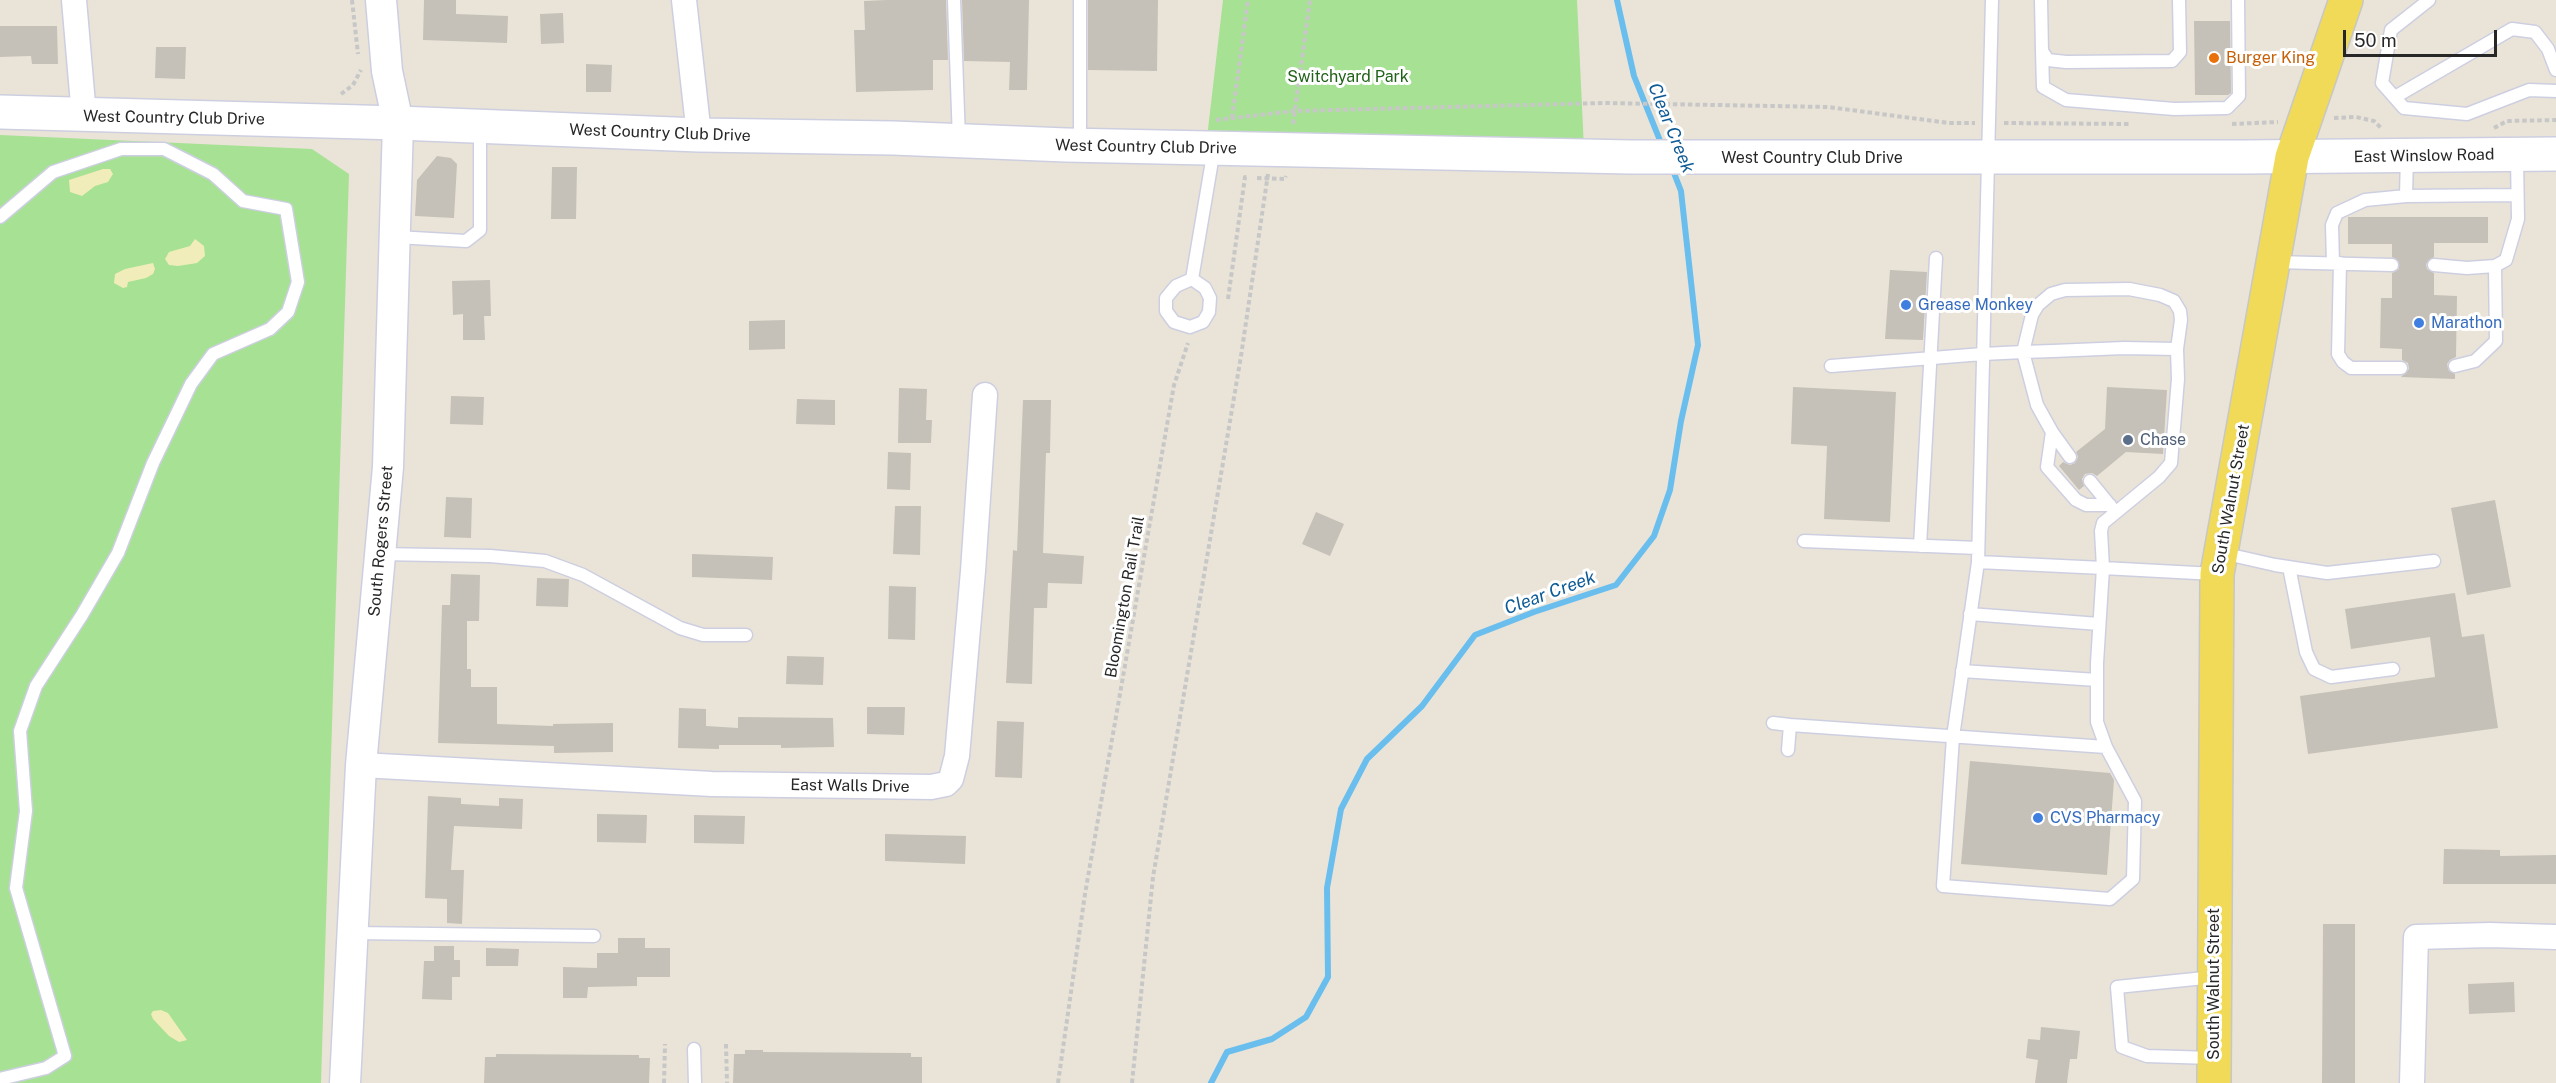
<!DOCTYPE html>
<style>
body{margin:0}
#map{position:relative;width:2556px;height:1083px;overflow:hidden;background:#eae4d8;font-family:"Public Sans",sans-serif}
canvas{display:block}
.scale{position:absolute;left:2343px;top:30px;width:154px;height:27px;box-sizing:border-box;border:3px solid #272727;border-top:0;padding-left:8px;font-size:18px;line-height:21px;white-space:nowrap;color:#272727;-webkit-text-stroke:4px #fff;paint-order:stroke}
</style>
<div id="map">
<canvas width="2556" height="1083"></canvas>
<div class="scale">50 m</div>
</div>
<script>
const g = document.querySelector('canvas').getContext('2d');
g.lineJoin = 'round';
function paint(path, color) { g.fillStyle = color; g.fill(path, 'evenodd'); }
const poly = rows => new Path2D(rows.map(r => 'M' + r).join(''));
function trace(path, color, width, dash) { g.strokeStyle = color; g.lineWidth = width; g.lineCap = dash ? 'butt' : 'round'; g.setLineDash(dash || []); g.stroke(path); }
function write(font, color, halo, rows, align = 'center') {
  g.font = font + ' "Public Sans",sans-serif'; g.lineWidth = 6; g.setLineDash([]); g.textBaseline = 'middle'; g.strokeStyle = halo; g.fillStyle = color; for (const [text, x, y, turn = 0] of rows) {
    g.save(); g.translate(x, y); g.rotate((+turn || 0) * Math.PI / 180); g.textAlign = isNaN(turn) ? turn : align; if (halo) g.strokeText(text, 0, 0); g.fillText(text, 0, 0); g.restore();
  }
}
const green = poly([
 [1223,0,1577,0,1584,149,1205,155],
 [0,135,312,149,349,174,321,1083,0,1083]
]);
const sand = poly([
 [103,169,110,169,113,174,108,182,95,186,82,196,70,192,69,180],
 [195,239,204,246,205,256,197,263,178,266,169,265,165,259,169,252,190,246],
 [153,263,155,269,153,274,146,278,128,282,127,287,123,288,114,283,115,274,125,269],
 [161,1010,168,1013,187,1040,179,1042,169,1036,153,1019,151,1014,153,1011]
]);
const stream = poly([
 [1617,0,1634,76,1663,148],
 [1211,1083,1227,1052,1272,1039,1306,1017,1328,977,1327,888,1341,809,1367,759,1422,706,1475,635,1534,612,1616,585,1654,536,1670,490,1681,421,1698,345,1681,191,1672,168]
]);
const building = poly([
 [424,0,456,0,456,14,508,16,507,43,423,40],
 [886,0,946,0,948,60,933,60,933,90,856,92,854,30,865,30,864,1],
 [962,0,1029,0,1027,90,1009,90,1010,62,964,61],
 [1088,0,1158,0,1157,71,1088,70],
 [563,13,564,43,541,44,540,14],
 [2194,21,2230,21,2231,93,2228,95,2195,95],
 [0,26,57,26,58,64,32,64,31,56,0,57],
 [156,47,186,47,185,79,155,78],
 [586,64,612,65,611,92,586,92],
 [437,156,451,158,457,164,454,218,415,216,417,180],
 [552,167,577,167,576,219,551,219],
 [2348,217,2488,217,2488,243,2434,243,2434,257,2426,264,2427,269,2434,273,2434,295,2457,296,2456,357,2450,360,2447,364,2449,371,2455,374,2455,379,2401,377,2409,369,2408,363,2402,360,2402,349,2380,348,2381,298,2392,298,2392,273,2399,269,2399,262,2392,257,2392,244,2348,244],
 [1890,270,1927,272,1923,340,1885,339],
 [490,280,491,316,484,316,485,340,463,340,463,314,453,315,452,281],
 [785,320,785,349,749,350,749,321],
 [1793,387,1896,392,1890,522,1824,519,1827,446,1791,444],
 [2107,387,2167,390,2163,454,2126,452,2097,476,2092,473,2085,474,2082,479,2084,486,2079,490,2059,466,2063,462,2070,465,2075,463,2078,457,2076,452,2105,429],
 [899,388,927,389,926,420,932,420,931,443,898,443],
 [451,396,484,397,483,425,450,424],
 [797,399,835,400,835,425,796,424],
 [1023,400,1051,400,1050,453,1046,453,1043,553,1084,556,1082,584,1048,583,1047,608,1034,608,1032,684,1006,683,1013,550,1017,551],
 [888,452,911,453,910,490,887,489],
 [446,497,472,498,471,538,444,537],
 [2495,500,2511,587,2467,595,2451,508],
 [895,506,921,506,920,555,893,554],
 [1316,512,1344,524,1330,556,1302,544],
 [692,554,773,557,772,580,692,577],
 [451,574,480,575,479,621,467,621,467,669,471,669,471,687,497,687,497,724,553,726,553,724,613,723,613,752,554,753,554,746,438,743,442,605,450,605],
 [537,578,569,579,568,607,536,606],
 [889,586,916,587,915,640,888,639],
 [2455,593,2462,637,2484,634,2498,728,2308,754,2300,696,2435,677,2430,637,2351,649,2345,609],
 [787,656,824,657,823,685,786,684],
 [867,707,905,707,904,735,867,734],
 [679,708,706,709,706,726,738,728,738,717,833,718,834,747,781,748,781,745,719,745,719,749,678,748],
 [997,721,1024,722,1022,778,995,777],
 [1970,761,2110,773,2114,780,2107,875,1961,864],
 [428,796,461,798,461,804,499,806,499,798,523,799,522,829,454,826,451,870,464,870,462,924,447,923,447,899,425,898],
 [597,814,647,815,646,843,597,842],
 [694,815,745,816,744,844,694,843],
 [885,834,966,836,965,864,885,861],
 [2444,849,2500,850,2500,856,2556,855,2556,884,2443,884],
 [2323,924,2355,924,2355,1083,2322,1083],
 [618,938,645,938,645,948,670,948,670,977,637,977,637,986,588,987,587,998,563,998,563,967,597,968,597,953,618,953],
 [434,946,454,946,454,960,460,960,460,977,452,977,452,1000,422,999,424,961,434,961],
 [486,948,519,949,518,966,486,966],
 [2514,982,2515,1012,2469,1014,2468,984],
 [2041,1027,2080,1031,2077,1059,2070,1059,2067,1083,2035,1083,2038,1060,2026,1058,2028,1039,2040,1040],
 [745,1050,763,1050,763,1052,911,1053,911,1057,922,1057,922,1083,733,1083,734,1054,745,1054],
 [496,1054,639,1055,639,1058,650,1058,649,1083,484,1083,485,1057,496,1057]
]);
const path = poly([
 [352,0,358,54],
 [341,94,353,85,361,70],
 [1232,118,1248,0],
 [2334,118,2356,117,2374,121,2382,129],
 [1216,120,1293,111,1604,103,1828,107,1949,123,1975,123],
 [2004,123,2131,124],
 [1293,124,1310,0],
 [2232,124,2278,122],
 [2494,128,2507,121,2556,120],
 [1257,178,1285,179,1286,176],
 [1228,299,1245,177,1249,177],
 [726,1044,727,1083],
 [664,1083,665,1044],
 [1058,1083,1085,894,1174,385,1188,343],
 [1132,1083,1153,877,1241,356,1268,174]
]);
const service = poly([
 [954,0,959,140],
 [1080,0,1080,145],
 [2041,0,2042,51,2048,60,2066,62,2172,61,2180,52,2179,0],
 [2429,0,2391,30,2382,83,2404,108,2467,114,2529,90,2556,91],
 [2042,51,2043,87,2066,100,2174,109,2227,108,2239,96,2238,0],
 [2395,97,2512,29,2535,32,2548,49,2556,70],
 [2406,196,2517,195],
 [0,217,53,172,121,149,164,149,213,174,243,201,286,209,298,282,288,312,270,329,213,354,191,384,153,463,118,553,82,615,36,686,20,731,26,811,16,888,65,1056,46,1068,0,1079],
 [396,237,466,241,480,230,480,128],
 [2275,262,2392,265],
 [2333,263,2332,225,2337,213,2365,200,2406,196,2407,156],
 [2340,263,2338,354,2343,362,2351,368,2401,368],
 [2434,265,2467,268,2495,266,2506,260,2518,219,2517,157],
 [1192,279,1205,288,1210,298,1209,312,1203,322,1190,327,1174,322,1166,311,1166,298,1176,286,1192,279,1214,149],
 [2177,349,2178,379,2171,463,2159,477,2103,523,2101,531,2103,568,2097,663,2097,722,2106,747,2135,801,2133,879,2110,899,1943,886,1953,737,1978,562,2103,568,2215,574],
 [1831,366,1983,354,2023,352,2053,351,2124,348,2177,349,2181,320,2180,311,2174,301,2160,295,2129,289,2065,290,2051,294,2038,305,2032,315,2023,352,2037,405,2052,432,2070,457],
 [2455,366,2475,361,2496,341,2495,266],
 [2052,432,2047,467,2076,500,2086,505,2110,505],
 [2090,481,2112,508],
 [1804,541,1978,548],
 [1920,546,1936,258],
 [2222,553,2275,565,2327,573,2434,561],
 [380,554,490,556,545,561,583,575,680,628,703,635,746,635],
 [1978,562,1992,0],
 [2289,567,2306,652,2314,669,2331,677,2393,669],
 [1970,614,2099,624],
 [1962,671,2097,680],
 [1773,723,1790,725],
 [1788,750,1790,725,2106,747],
 [353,933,594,936],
 [694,1049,695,1083],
 [2212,1058,2147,1056,2122,1047,2117,987,2214,977]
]);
const minor = poly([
 [74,0,84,116],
 [684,0,699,135],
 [361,765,712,784,931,787,946,784,951,779,957,756,973,571,985,395],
 [2412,1083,2416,937,2490,935,2556,937]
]);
const tertiary = poly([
 [345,1083,361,765,388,467,398,123,387,71,381,0]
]);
const secondary = poly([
 [0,112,398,123,699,135,893,138,1066,145,1630,157,2244,157,2556,154]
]);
const primary = poly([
 [2214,1083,2217,574,2292,157,2346,0]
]);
const markers = [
 [2214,58,6,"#e8710a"],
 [1906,305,6,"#3f7fe0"],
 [2419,323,6,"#3f7fe0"],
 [2128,440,6,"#5c6f8a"],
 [2038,818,6,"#3f7fe0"]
];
const foodNames = [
 ["Burger King",2226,58]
];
const parkNames = [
 ["Switchyard Park",1348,77]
];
const streetNames = [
 ["West Country Club Drive",174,118,1],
 ["West Country Club Drive",660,133,2],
 ["West Country Club Drive",1146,147,1],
 ["East Winslow Road",2424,156,-1],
 ["West Country Club Drive",1812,158],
 ["South Walnut Street",2231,499,-80],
 ["South Rogers Street",381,541,-85],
 ["Bloomington Rail Trail",1125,597,-80],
 ["East Walls Drive",850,786,1],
 ["South Walnut Street",2214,984,-90]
];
const shopNames = [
 ["Grease Monkey",1918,305],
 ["Marathon",2431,323],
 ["CVS Pharmacy",2050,818]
];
const serviceNames = [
 ["Chase",2140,440]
];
const waterNames = [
 ["Clear Creek",1671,128,68],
 ["Clear Creek",1550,593,-20]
];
paint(green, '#a7e194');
paint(sand, '#f0edba');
trace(stream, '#6abeee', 6);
paint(building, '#c5c1b8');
trace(service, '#cdcfe1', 15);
trace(minor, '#cdcfe1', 27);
trace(tertiary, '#cdcfe1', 33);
trace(secondary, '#cdcfe1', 36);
trace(primary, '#c7c7c7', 36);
trace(path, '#c7c7c7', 4, [4.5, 3]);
trace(service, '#fff', 12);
trace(minor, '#fff', 24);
trace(tertiary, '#fff', 30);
trace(secondary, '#fff', 33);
trace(primary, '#f0da57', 33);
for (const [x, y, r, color] of markers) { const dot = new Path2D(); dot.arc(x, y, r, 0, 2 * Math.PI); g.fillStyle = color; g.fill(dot); trace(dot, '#fff', 2); }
write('16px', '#c56008', '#fff', foodNames, 'left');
write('16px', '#216219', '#fff', parkNames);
write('16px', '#272727', '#fff', streetNames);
write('16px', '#366cbe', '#fff', shopNames, 'left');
write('16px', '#4e5e75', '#fff', serviceNames, 'left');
write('italic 18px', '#0d5a95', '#fff', waterNames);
</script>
